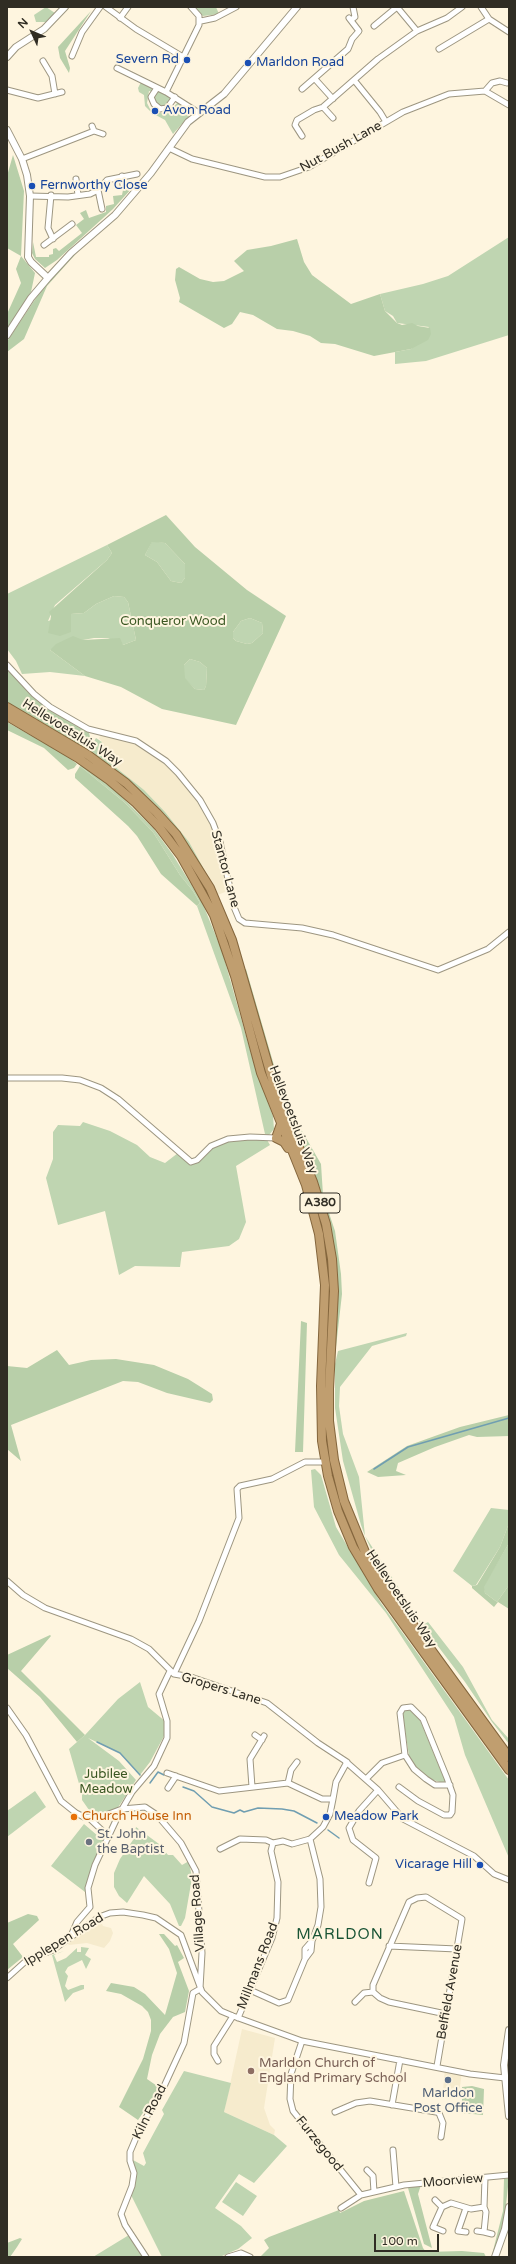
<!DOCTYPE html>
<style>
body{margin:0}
#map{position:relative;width:516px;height:2264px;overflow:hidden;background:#fef5df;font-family:"Varela Round",sans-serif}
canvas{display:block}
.frame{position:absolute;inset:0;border:8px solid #302d24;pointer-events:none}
.north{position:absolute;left:12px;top:12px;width:40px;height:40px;-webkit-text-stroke:3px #fef5df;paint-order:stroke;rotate:314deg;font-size:11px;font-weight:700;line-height:16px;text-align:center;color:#302d24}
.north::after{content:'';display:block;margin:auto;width:14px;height:18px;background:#302d24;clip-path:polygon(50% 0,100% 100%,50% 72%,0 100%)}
.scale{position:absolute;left:374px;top:2234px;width:65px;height:18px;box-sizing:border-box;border:2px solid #302d24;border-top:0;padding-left:5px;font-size:12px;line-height:14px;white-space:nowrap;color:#302d24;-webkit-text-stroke:3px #fef5df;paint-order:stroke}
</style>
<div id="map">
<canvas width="516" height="2264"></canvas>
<div class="frame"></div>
<div class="north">N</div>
<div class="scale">100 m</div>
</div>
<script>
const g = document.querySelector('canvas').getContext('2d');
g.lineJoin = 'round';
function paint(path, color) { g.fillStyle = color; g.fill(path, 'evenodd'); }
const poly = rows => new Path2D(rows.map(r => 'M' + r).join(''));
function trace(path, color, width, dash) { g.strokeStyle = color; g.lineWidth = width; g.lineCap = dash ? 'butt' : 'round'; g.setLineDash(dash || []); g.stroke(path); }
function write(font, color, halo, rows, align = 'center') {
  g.font = font + ' "Varela Round",sans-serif'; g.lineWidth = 4; g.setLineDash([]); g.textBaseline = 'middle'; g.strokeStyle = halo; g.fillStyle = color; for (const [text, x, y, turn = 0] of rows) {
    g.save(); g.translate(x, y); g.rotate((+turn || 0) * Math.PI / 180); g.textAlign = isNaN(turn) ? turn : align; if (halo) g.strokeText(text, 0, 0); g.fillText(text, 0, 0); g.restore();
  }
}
const built = poly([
 [101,735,135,743,160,760,177,775,195,797,215,833,228,891,217,895,211,882,143,790,99,753,102,742,99,738],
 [100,1920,103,1926,111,1928,113,1933,110,1941,104,1948,87,1943,69,1945,67,1943],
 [242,2029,275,2038,264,2108,270,2125,275,2130,274,2135,224,2112],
 [445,2068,462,2072,459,2093,443,2091]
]);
const green = poly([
 [46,7,55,13,46,22,36,22,34,15],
 [194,7,216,7,219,14,203,16],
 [141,82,153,89,152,92,149,91,147,103,150,109,156,113,168,113,178,102,189,108,189,116,173,134,165,120,152,113,145,106,144,95,139,92,138,88],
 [157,88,175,97,164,109,152,101],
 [509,237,509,335,426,361,395,364,395,352,411,349,429,327,397,323,393,316,385,311,380,294,423,284,448,276],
 [152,541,165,543,185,564,185,578,181,583,171,581,157,562,145,555],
 [107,545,112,553,107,560,55,605,48,621,71,614,84,613,96,604,114,596,124,597,128,602,136,640,123,645,108,638,94,638,83,640,50,650,85,676,50,672,22,674,16,661,7,649,7,594],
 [250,618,262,623,263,633,252,643,247,644,236,641,233,638,233,632,241,621],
 [190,659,200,662,207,668,206,686,204,690,195,689,184,678,184,665],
 [96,738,102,742,99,754,144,790,165,812,189,842,211,882,241,958,232,934,174,831,88,753],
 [81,764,117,792,154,829,173,855,202,902,222,951,256,1071,273,1116,274,1129,269,1135,265,1134,241,1028,197,906,200,903,193,891,180,875,153,832,124,802,80,766],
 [83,1122,110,1131,137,1145,150,1157,165,1163,178,1153,191,1164,212,1148,236,1139,267,1140,270,1145,236,1166,246,1222,239,1239,229,1246,182,1252,180,1267,135,1266,119,1275,105,1211,58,1225,46,1178,53,1159,53,1132,58,1125,80,1126],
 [407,1333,406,1336,372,1346,340,1387,339,1406,343,1434,359,1477,365,1536,423,1625,428,1622,463,1667,492,1720,509,1739,509,1744,492,1722,465,1682,397,1592,371,1549,365,1536,361,1525,343,1461,335,1408,335,1364,338,1351],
 [315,1469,321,1475,336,1527,381,1603,509,1780,509,1858,465,1755,454,1717,386,1613,339,1555,314,1507,311,1470],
 [491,1508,509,1510,509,1523,500,1547,476,1585,472,1586,453,1571],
 [509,1543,509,1585,497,1602,485,1593,483,1587],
 [140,1682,148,1707,166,1722,164,1736,150,1762,140,1775,120,1753,88,1738,119,1761,136,1780,117,1809,106,1815,94,1817,82,1800,82,1794,69,1749,85,1735,118,1699],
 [405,1709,409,1709,420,1720,445,1781,443,1783,427,1778,410,1762,402,1711],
 [35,1791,46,1807,7,1837,7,1811],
 [84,1824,105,1842,92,1867,85,1892,51,1866],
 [136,1827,159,1844,168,1855,173,1855,182,1865,189,1861,192,1878,185,1918,181,1926,179,1926,170,1904,144,1876,127,1903,119,1896,114,1887,114,1873,120,1859,133,1840],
 [81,1947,89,1948,85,1955,91,1959,86,1969,82,1960,68,1967,65,1972,68,1976,65,1986,68,1990,81,1985,84,1985,84,1989,73,1993,65,2002,52,1955,64,1951,54,1955,57,1962,66,1958,77,1948,77,1952,81,1952],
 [184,2071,231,2083,224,2112,274,2135,287,2146,254,2183,239,2174,215,2208,241,2226,252,2238,238,2249,222,2256,162,2257,131,2195,136,2182,136,2171,133,2160,144,2166,146,2163,143,2153,164,2114,162,2110],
 [236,2182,257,2196,243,2216,222,2202],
 [129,2235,143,2257,93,2257]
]);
const forest = poly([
 [91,11,65,51,70,68,69,73,60,58,58,47],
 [13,155,24,191,21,256,35,273,31,292,7,330,7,314,21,283,16,269,21,256,7,248,7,176],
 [132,188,113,209,57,260,45,268,35,259,32,253,33,242,36,257,49,257,49,255,53,254,53,249,56,248,59,251,82,233,76,225,84,219,80,213,86,210,89,218,106,212,106,206,114,204,113,196,122,195,123,190],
 [297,239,304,262,312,275,351,304,380,294,385,311,397,323,402,325,412,323,418,326,430,328,431,334,428,340,411,349,374,356,335,344,321,343,310,336,293,331,277,329,253,315,240,312,232,324,224,328,179,302,180,298,175,280,176,269,179,267,200,279,213,282,224,281,244,271,234,261,247,250,271,246],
 [82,247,47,286,24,339,7,352,8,340,46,283,73,253],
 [166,515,195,547,247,590,286,616,236,725,162,709,121,687,85,676,50,650,56,644,73,636,83,640,120,638,123,645,136,640,128,602,124,597,114,596,96,604,84,613,71,614,71,632,60,636,48,633,51,616,49,612,107,560,112,553,107,545],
 [152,542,165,543,185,564,185,578,181,583,171,581,157,562,145,555],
 [250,618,262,623,263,633,252,643,247,644,236,641,233,638,233,632,241,621],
 [190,659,200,662,207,668,206,686,204,690,195,689,185,678,184,665],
 [7,669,48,708,89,733,91,741,86,750,43,723,7,704],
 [7,722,67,756,77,764,74,768,68,770,44,748,7,730],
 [80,766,124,802,153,832,180,875,193,891,200,903,197,906,161,874,137,836,128,826,75,778,75,774],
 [246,969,280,1086,287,1105,321,1164,323,1195,335,1231,341,1274,342,1294,336,1347,334,1344,329,1235,283,1107,244,970],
 [301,1321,307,1323,303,1452,295,1452],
 [57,1350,69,1365,91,1360,116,1359,154,1365,188,1379,212,1394,213,1400,210,1403,167,1393,138,1382,123,1381,11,1425,21,1461,7,1449,7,1366,27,1368],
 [509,1415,509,1436,477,1437,469,1435,435,1447,398,1463,396,1471,406,1475,378,1477,367,1472,407,1446,460,1427],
 [509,1523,509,1543,484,1587,485,1593,497,1602,509,1585,509,1609,498,1602,494,1607,472,1588,472,1586,477,1585,500,1547],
 [50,1635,51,1636,21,1671,85,1735,77,1742,40,1697,7,1668,7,1655],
 [28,1914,37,1916,39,1920,13,1944,23,1957,7,1970,7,1923],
 [159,1934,164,1934,175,1946,177,1945,184,1958,178,1962,189,1991,185,2012,173,2017,160,2034,152,2055,147,2079,160,2088,138,2120,119,2107,143,2059,151,2031,151,2020,148,2012,142,2006,121,1994,106,1991,111,1983,134,1987,145,1994,165,2015,177,1973,169,1949],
 [472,2086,484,2089,483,2115,462,2113,462,2087],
 [509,2178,504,2222,495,2253,492,2255,503,2211,504,2179],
 [421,2185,418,2194,432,2248,424,2244,408,2188],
 [404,2191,423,2248,426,2252,462,2251,484,2253,486,2257,261,2256,269,2248,264,2240,269,2237,339,2210,340,2213,364,2201],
 [20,2238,22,2239,17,2247,10,2257,7,2257,7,2243]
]);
const stream = poly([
 [374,1469,408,1447,509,1418],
 [97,1742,120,1753,140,1775],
 [150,1783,158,1772,164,1775],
 [183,1787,194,1791,212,1807,234,1813,240,1810,244,1812,258,1808,282,1809,294,1811,317,1823],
 [328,1830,339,1838]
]);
const minor = poly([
 [106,7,136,29,183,57],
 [397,7,417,31],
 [481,7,489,19,509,32],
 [120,18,128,7],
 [351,20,355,17,353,7],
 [201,21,215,18,236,7],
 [374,26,397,7],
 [439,49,489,19],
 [72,56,82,32,100,7],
 [43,61,52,76,55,94],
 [117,68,166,92,199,113],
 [315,79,333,99],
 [354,80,380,112,386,122],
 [157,88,151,97,154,104,160,109,167,108,175,97],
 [302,89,348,49,352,39,359,31,349,18],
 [7,90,38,98,62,92],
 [485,91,492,83,500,81,507,83],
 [166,92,199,25,199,16,191,7],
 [323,107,333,118],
 [94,131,103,134],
 [302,136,295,125,297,120,314,110,323,107,378,59,417,31,447,18,462,7],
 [169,148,192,159,265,177,280,177,309,167,403,112,449,94,485,91,509,105],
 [22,159,94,131,92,126],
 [122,176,123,185],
 [76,179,78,195],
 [98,190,102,209],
 [51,195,48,228,53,239],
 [30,196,68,197,90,194,98,190,107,180,137,174],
 [44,245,72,224],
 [7,665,34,694,50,707,88,729,136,741,166,761,178,773,200,800,213,823,220,842,234,907,239,919,245,923,302,928,333,935,438,970,488,949,509,932],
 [7,1078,62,1078,80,1080,101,1088,118,1099,191,1162,197,1160,211,1146,228,1139,250,1137,276,1138],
 [7,1581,23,1595,45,1608,131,1639,149,1649,174,1674,191,1677,267,1703,318,1743,347,1762],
 [174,1674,199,1621,239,1518,237,1489,240,1486,272,1479,305,1462,325,1462],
 [7,1708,26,1735,61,1801,76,1813,84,1817,98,1818,122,1809,145,1807,157,1815,181,1843,196,1871,202,1953,200,1988],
 [255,1735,262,1740],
 [405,1755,414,1769,426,1779,435,1785,450,1785],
 [345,1761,378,1790,403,1819,474,1856,494,1874,509,1880],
 [167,1773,219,1791,288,1783,322,1799,333,1799,336,1782,347,1762],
 [366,1779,382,1763,405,1755,400,1713,403,1708,411,1707,423,1719,447,1778,453,1795,452,1812,450,1815,444,1815,418,1801,399,1787],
 [288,1783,291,1770,297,1762],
 [252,1787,250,1759,264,1736],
 [168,1788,176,1776],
 [89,1818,109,1837],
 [220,1849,240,1839,266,1840,273,1843,283,1841,292,1844,310,1839,323,1827,330,1814,333,1799],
 [369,1883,376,1858,353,1840,349,1828,359,1811,378,1790],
 [71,1936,77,1922,90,1907,88,1888,95,1865,118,1816,132,1792,154,1766,167,1738,167,1721,159,1694,170,1671],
 [389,1946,457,1949],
 [305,1959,305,1949,312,1941,318,1925,321,1907,320,1879,310,1839],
 [7,1978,27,1960,53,1950,99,1917,110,1913,123,1912,143,1915,156,1918,181,1935,202,1992,221,2011,233,2016,302,2041,470,2074,505,2078],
 [250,1990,279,2003,288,2000,305,1959,311,1951,312,1941],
 [373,1992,373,1985,409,1902,417,1898,426,1897,462,1919,437,2066],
 [355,2002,364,1993,373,1992,380,1998,389,2002,446,2014],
 [238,2018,272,1938,277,1918,278,1882,271,1851,273,1843],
 [302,2041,291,2074,290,2099,293,2111,361,2195],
 [218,2061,214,2054,214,2046,233,2016],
 [392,2105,400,2060],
 [335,2112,356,2103,370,2101,436,2112,439,2113,443,2123,441,2137],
 [393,2150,396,2187],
 [367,2170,373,2176,374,2192],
 [435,2200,442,2207],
 [341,2208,361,2195,404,2185,509,2175],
 [443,2231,433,2227,442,2207,451,2203,471,2209,484,2207,485,2178],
 [477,2231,484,2232,486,2212,484,2207],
 [466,2232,458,2231,466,2208],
 [484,2232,492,2234],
 [146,2257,125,2225,121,2214,132,2186,134,2173,130,2161,130,2152,141,2126,160,2095,184,2043,193,1993,200,1989],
 [228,2257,241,2253,250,2257]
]);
const tertiary = poly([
 [7,57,16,47,44,29,65,7],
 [7,130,22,159,27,175,30,196,28,257,31,262,48,278],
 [7,335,31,298,48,278,71,253,115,215,151,173,188,122,224,94,297,7],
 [509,2030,504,2065,509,2116],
 [495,2257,505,2229,509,2207]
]);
const trunk = poly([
 [7,707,88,755,126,783,157,813,176,834,210,888,232,940,275,1089,313,1182,326,1224,332,1259,334,1291,329,1389,329,1421,334,1460,344,1501,365,1552,387,1589,509,1757],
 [7,716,78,758,109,780,136,803,159,827,181,856,214,915,235,976,261,1073,306,1185,319,1234,325,1285,321,1386,322,1441,328,1476,338,1511,353,1547,378,1589,509,1770],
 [281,1124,276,1138,284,1142,288,1148]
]);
const markers = [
 [187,60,4,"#1a4fb4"],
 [248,63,4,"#1a4fb4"],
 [155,111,4,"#1a4fb4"],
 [32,186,4,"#1a4fb4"],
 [74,1817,4,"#e8710a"],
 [326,1817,4,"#1a4fb4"],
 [89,1842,4,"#6b7280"],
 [480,1865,4,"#1a4fb4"],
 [251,2071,4,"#8d6e63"],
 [448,2080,4,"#5c6f8a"]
];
const shields = [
 [320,1203,40]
];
const shieldNames = [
 ["A380",320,1203]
];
const transitNames = [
 ["Severn Rd",179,60,"right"],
 ["Marldon Road",256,63],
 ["Avon Road",163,111],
 ["Fernworthy Close",40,186],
 ["Meadow Park",334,1817],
 ["Vicarage Hill",472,1865,"right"]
];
const streetNames = [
 ["Nut Bush Lane",341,147,-29],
 ["Hellevoetsluis Way",72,733,32],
 ["Stantor Lane",225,869,75],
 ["Hellevoetsluis Way",293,1120,69],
 ["Hellevoetsluis Way",401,1599,56],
 ["Gropers Lane",221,1689,17],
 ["Village Road",198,1913,-94],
 ["Ipplepen Road",64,1940,-31],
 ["Millmans Road",258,1966,-69],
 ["Belfield Avenue",450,1992,-80],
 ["Kiln Road",150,2112,-63],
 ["Furzegood",319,2144,51],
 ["Moorview",453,2181,-5]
];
const parkNames = [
 ["Conqueror Wood",173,622],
 ["Jubilee",106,1775],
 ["Meadow",106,1790]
];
const foodNames = [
 ["Church House Inn",82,1817]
];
const worshipNames = [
 ["St. John",97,1835],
 ["the Baptist",97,1850]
];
const educationNames = [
 ["Marldon Church of",259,2064],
 ["England Primary School",259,2079]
];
const serviceNames = [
 ["Marldon",448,2094],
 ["Post Office",448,2109]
];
const quarterNames = [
 ["MARLDON",340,1935]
];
paint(built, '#f6ebcd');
paint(green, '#bfd5b1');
paint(forest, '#b8cfa9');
trace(stream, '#709eb1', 1.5);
trace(minor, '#9d9681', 7);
trace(tertiary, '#9d9681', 8);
trace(trunk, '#84663d', 10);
trace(minor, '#fff', 5);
trace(tertiary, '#fff', 6);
trace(trunk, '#c09e6f', 8);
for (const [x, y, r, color] of markers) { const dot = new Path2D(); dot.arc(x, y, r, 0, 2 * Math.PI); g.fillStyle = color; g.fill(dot); trace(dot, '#fef5df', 1.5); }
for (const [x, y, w] of shields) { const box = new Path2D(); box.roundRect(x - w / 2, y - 10, w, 20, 3); g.fillStyle = '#fef5df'; g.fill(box); trace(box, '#302d24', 1); }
write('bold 12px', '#302d24', null, shieldNames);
write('13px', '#164399', '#fef5df', transitNames, 'left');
write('13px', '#302d24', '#fef5df', streetNames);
write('13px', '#3a5722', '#fef5df', parkNames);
write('13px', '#c56008', '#fef5df', foodNames, 'left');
write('13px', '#5b616d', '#fef5df', worshipNames, 'left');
write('13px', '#785e54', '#fef5df', educationNames, 'left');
write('13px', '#4e5e75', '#fef5df', serviceNames);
g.letterSpacing = '1px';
write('15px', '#195435', '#fef5df', quarterNames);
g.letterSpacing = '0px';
</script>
